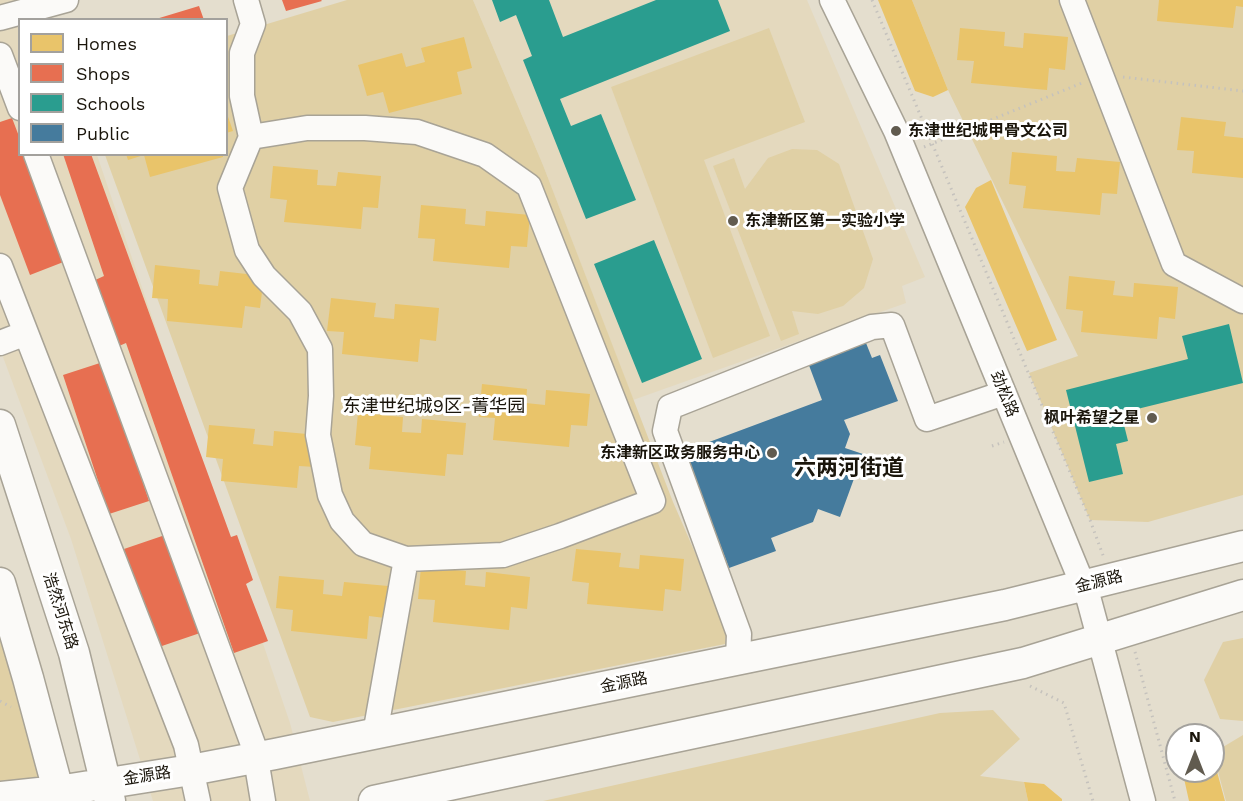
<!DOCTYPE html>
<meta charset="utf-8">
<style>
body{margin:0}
#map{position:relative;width:1243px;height:801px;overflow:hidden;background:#e4dece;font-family:"Work Sans",sans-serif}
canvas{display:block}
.legend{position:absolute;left:18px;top:18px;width:210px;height:138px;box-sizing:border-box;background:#fff;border:2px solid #a3a19d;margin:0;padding:8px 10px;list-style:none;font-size:18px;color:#1a150b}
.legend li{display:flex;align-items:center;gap:12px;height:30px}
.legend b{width:30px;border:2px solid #a3a19d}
.north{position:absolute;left:1165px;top:723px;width:60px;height:60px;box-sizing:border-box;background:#fff;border:2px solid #a3a19d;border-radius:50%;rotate:0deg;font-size:16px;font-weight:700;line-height:24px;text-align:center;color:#1a150b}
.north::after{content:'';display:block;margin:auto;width:21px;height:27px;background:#615b4f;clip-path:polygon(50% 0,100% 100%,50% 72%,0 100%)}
</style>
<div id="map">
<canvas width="1243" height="801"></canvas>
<ul class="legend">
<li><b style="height:16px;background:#e9c46a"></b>Homes</li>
<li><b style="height:16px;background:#e76f51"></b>Shops</li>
<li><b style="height:16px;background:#2a9d8f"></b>Schools</li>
<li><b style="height:16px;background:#457b9d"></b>Public</li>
</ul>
<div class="north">N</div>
</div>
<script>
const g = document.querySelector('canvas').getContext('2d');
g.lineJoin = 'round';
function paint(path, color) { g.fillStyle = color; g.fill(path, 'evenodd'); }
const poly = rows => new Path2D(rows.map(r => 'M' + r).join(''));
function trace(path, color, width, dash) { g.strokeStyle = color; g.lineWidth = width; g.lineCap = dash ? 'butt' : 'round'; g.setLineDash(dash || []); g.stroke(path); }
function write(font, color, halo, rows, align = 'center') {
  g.font = font + ' "Work Sans","Noto Sans SC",sans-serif'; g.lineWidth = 6; g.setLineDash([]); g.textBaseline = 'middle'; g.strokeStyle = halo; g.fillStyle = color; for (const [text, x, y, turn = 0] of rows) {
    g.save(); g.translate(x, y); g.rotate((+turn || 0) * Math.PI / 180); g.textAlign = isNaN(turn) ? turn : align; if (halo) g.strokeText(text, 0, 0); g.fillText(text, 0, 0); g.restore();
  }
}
const built = poly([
 [0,0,42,0,51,19,20,20,20,154,97,155,290,723,310,801,153,801,71,539,0,349],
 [473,0,807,0,925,277,902,286,906,303,633,400,543,165]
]);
const green = poly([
 [347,0,473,0,543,165,673,502,727,626,725,644,333,722,310,717,105,155,226,154,227,36],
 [912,0,1243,0,1243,495,1148,522,1090,520,1029,373,1078,356,948,90],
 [769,28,805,122,704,160,770,336,713,358,611,87],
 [792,149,817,150,839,164,873,259,864,288,843,306,818,314,792,311,799,334,781,341,713,166,734,158,745,189,768,158],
 [0,583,58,791,0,797],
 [1243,638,1243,721,1220,719,1204,680,1223,642],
 [993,710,1020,739,980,776,1024,782,1028,801,543,801,940,713],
 [1243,735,1243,801,1226,801,1213,753]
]);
const homes = poly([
 [878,0,912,0,948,90,933,97,915,91],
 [1159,0,1243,0,1243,7,1236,6,1233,28,1157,21],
 [960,28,1005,32,1004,46,1023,48,1024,33,1068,37,1065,70,1049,68,1047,90,971,83,974,61,957,60],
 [464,37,472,68,457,72,462,94,389,113,383,92,367,96,358,65,402,53,406,67,425,62,421,48],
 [226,111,233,131,226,133],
 [1181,117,1226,122,1224,136,1243,138,1243,178,1192,173,1194,151,1177,150],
 [1012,152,1057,156,1056,171,1075,172,1077,158,1120,162,1117,194,1102,193,1100,215,1023,208,1026,186,1009,184],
 [126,154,223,154,223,157,150,177,144,155,128,160],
 [273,166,318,170,317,185,336,186,338,172,381,176,378,208,363,207,361,229,284,222,287,200,270,198],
 [991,180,1057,340,1027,351,965,207,976,188],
 [421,205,466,209,465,224,485,226,486,211,530,215,527,247,511,246,509,268,433,261,435,239,418,238],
 [155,265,200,270,199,284,218,286,220,271,264,276,260,308,245,306,242,328,167,321,168,299,152,298],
 [1069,276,1115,281,1113,295,1133,297,1134,283,1178,287,1175,319,1159,317,1157,339,1081,332,1083,311,1066,309],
 [331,298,376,303,374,317,394,319,395,304,439,308,436,341,420,339,418,362,342,354,344,332,327,331],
 [482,384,527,389,526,403,545,405,546,390,590,394,587,426,571,425,569,447,493,440,495,418,479,417],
 [358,413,403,417,402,432,421,433,422,419,466,423,463,455,447,454,445,476,369,469,371,447,355,445],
 [209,425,255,429,253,444,273,446,274,431,318,435,315,467,299,466,297,488,221,481,223,459,206,457],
 [576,549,621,553,619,567,639,569,640,555,684,559,681,591,665,589,663,611,587,604,589,583,572,581],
 [421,567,466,571,465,585,485,587,486,572,530,577,527,609,511,607,509,630,433,622,435,600,418,599],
 [279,576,324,580,323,594,342,596,344,582,388,586,385,618,369,616,367,639,291,631,293,610,276,608],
 [1213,757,1225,801,1189,801,1183,774,1184,771,1213,771],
 [1024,782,1044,784,1062,799,1062,801,1028,801]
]);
const shops = poly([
 [282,0,321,0,322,1,286,11],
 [199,6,204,20,156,20,156,19],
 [12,118,20,139,20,154,25,154,66,261,30,275,0,195,0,122],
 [63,154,91,154,231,537,237,535,253,580,246,584,268,641,234,653,126,343,119,346,93,281,104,276],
 [103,362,149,501,109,514,63,375],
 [168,534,203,632,159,647,124,549]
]);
const schools = poly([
 [492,0,549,0,563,37,656,0,718,0,730,31,560,99,571,126,601,114,636,200,586,219,523,60,532,56,516,15,500,22],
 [654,240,702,359,642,383,594,264],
 [1229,324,1243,383,1121,413,1128,441,1116,444,1123,474,1089,482,1066,390,1188,359,1182,336]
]);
const public = poly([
 [864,338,872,358,880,355,898,401,844,420,850,434,845,448,863,454,840,517,818,509,813,522,771,538,776,551,729,568,685,451,822,400,807,360]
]);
const path = poly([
 [872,0,1090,520,1104,558],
 [1123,77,1243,91],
 [924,147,1082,83],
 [992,446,1004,442],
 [1135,652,1175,801],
 [1030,686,1064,703,1093,801],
 [0,701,11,707]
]);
const minor = poly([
 [246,0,253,24,242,53,242,96,251,137],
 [832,0,896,131,1089,600,1143,801],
 [1072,0,1174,264,1243,301],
 [0,18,66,0],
 [0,55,20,108],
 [36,154,254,747,263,801],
 [0,266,186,745,198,801],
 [0,343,26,333],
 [738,660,739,634,665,431,670,407,872,327,892,325,927,419,1004,393],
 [375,734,406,559,503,555,560,536,653,501,529,186,485,155,417,132,365,128,307,128,251,137,230,188,247,250,264,276,300,312,320,349,321,396,318,435,330,495,342,521,363,544,406,559]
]);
const major = poly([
 [0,425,74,653,110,801],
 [0,583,28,678,61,801],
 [0,797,58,791,191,770,275,754,1005,605,1243,546],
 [374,801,1023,663,1243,595]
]);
const markers = [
 [896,131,6,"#615b4f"],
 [733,221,6,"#615b4f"],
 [1152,418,6,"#615b4f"],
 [772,453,6,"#615b4f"]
];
const poiNames = [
 ["东津世纪城甲骨文公司",908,131],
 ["东津新区第一实验小学",745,221],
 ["枫叶希望之星",1140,418,"right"],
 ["东津新区政务服务中心",760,453,"right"]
];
const streetNames = [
 ["劲松路",1004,394,68],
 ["金源路",1099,582,-14],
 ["浩然河东路",60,611,72],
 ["金源路",624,683,-12],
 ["金源路",147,776,-9]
];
const neighbourhoodNames = [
 ["东津世纪城9区-菁华园",434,407]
];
const districtNames = [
 ["六两河街道",849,469]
];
paint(built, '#e4d9be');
paint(green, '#e0d0a5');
paint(homes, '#e9c46a');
paint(shops, '#e76f51');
paint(schools, '#2a9d8f');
paint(public, '#457b9d');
trace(minor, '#a8a396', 27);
trace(major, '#a8a396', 33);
trace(path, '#c5c2bd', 3, [1.5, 4.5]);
trace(minor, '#fbfaf8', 24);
trace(major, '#fbfaf8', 30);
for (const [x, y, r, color] of markers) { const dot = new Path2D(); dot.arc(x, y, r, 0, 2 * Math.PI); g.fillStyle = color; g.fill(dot); trace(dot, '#fff', 2); }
write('bold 16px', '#1a150b', '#fff', poiNames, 'left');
write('16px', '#1a150b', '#fff', streetNames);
write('18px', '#1a150b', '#fff', neighbourhoodNames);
write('bold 22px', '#1a150b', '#fff', districtNames);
</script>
